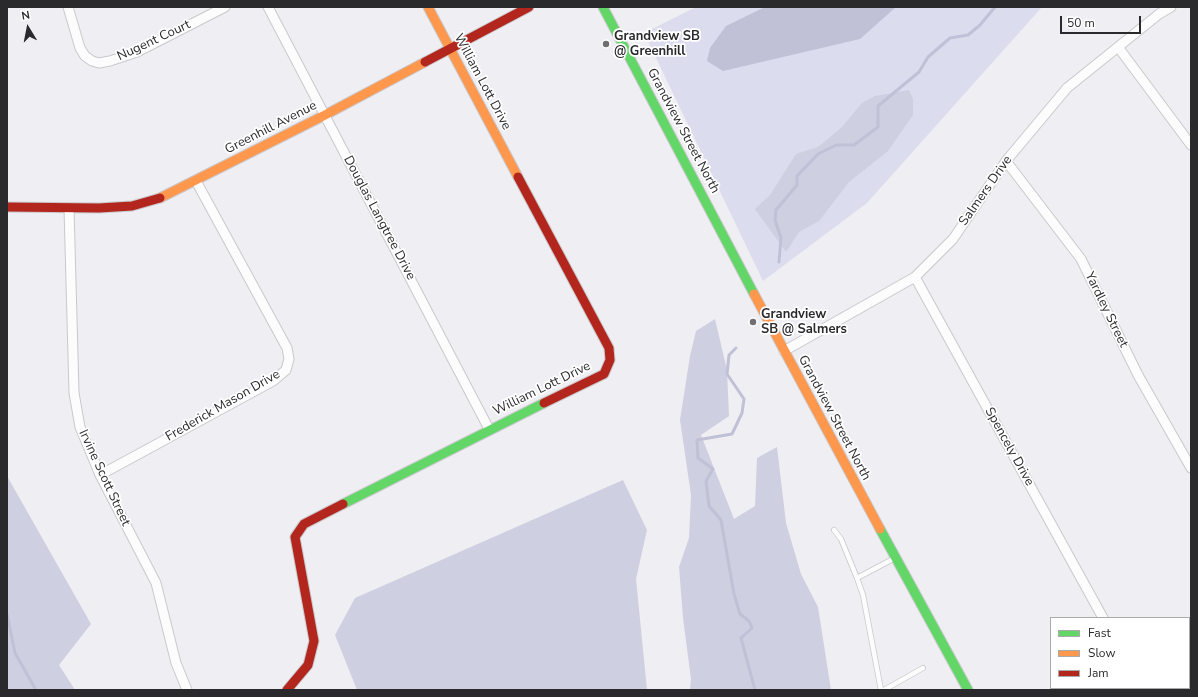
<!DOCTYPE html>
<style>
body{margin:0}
#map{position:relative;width:1198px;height:697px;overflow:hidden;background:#eeeef3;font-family:"Nunito Sans",sans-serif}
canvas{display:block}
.frame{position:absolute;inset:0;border:8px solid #2a2a2d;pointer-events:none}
.legend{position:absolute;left:1050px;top:617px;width:140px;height:72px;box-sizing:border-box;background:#fff;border:1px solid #aaaaab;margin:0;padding:5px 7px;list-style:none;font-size:12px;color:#2a2a2d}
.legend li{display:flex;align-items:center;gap:8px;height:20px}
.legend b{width:20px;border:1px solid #aaaaab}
.north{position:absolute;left:8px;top:8px;width:40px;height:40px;-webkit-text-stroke:3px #fff;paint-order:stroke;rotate:350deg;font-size:11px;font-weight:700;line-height:16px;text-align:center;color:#2a2a2d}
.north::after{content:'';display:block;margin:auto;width:14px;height:18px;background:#2a2a2d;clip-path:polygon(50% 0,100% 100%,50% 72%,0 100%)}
.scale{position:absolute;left:1060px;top:16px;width:81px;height:18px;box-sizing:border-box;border:2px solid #2a2a2d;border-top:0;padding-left:5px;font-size:12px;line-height:14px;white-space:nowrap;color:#2a2a2d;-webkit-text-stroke:3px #fff;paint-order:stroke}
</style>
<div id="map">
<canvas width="1198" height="697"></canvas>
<div class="frame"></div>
<ul class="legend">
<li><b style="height:5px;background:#63d668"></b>Fast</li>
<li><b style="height:5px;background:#ff974d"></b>Slow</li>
<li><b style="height:5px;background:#b3261e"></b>Jam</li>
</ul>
<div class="north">N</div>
<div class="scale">50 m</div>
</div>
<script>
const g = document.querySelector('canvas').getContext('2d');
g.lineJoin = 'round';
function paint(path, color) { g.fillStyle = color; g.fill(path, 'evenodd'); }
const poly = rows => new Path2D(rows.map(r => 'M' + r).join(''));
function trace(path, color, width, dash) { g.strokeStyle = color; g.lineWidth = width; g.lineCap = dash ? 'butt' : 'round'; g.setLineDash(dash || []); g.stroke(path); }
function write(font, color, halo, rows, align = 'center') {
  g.font = font + ' "Nunito Sans",sans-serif'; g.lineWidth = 3.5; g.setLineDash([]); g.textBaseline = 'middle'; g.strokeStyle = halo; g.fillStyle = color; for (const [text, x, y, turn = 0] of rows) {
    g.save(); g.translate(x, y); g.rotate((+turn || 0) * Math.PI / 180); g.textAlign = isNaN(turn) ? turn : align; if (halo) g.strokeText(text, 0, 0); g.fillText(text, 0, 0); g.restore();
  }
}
const green = poly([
 [696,7,1042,7,867,203,763,281,644,33]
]);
const forest = poly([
 [909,90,913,99,913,115,888,151,849,182,819,221,799,232,786,252,755,209,770,195,796,154,818,147,842,127,862,103,875,96],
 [715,319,727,370,729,416,701,435,734,519,755,506,757,458,777,447,786,523,801,574,818,607,831,690,690,690,691,679,683,618,679,567,689,538,691,495,680,420,690,356,696,331],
 [7,476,91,624,59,665,75,690,7,690],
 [623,480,647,530,636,579,647,690,357,690,335,635,355,598]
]);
const water = poly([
 [765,7,896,7,860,39,723,71,707,61,710,48,726,26]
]);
const stream = poly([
 [779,262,781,238,775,220,776,210,797,185,797,176,818,154,836,145,854,145,878,127,878,106,919,72,928,57,950,38,968,35,980,25,995,7],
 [736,348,729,355,727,374,744,399,742,413,732,434,697,440,698,458,713,469,706,481,709,506,721,520,734,594,740,614,749,621,752,628,741,638,755,690],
 [7,614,15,653,36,690]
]);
const lane = poly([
 [834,530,841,539,857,578,863,595,881,690],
 [857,578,895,558],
 [884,690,923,668]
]);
const street = poly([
 [68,7,80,48,85,56,92,61,99,63,110,61,137,52,225,7],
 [268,7,489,429],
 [1118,47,1191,145],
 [1006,161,1081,259,1138,375,1191,468],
 [69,208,74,393,80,427,100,475,156,583,176,663,187,690],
 [915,277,1103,618],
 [784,351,915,277,953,239,1006,161,1067,88,1159,14,1171,7],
 [100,475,273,381,286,370,289,359,287,348,196,181],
 [1189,624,1191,623]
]);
const fast = poly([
 [603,7,754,294],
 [343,504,544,403],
 [880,529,968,690]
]);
const slow = poly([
 [428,7,518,177],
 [160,198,325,115,425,62],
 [754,294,880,529]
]);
const jam = poly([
 [425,62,529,7],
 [518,177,609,348,610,360,604,374,544,403],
 [7,207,99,208,132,206,160,198],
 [287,690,308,665,314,641,295,537,304,524,343,504]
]);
const markers = [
 [606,44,4,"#6f6f72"],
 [753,322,4,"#6f6f72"]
];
const poiNames = [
 ["Grandview SB",614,37],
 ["@ Greenhill",614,52],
 ["Grandview",761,315],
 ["SB @ Salmers",761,330]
];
const streetNames = [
 ["Nugent Court",154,41,-25],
 ["William Lott Drive",482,82,62],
 ["Greenhill Avenue",271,128,-27],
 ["Grandview Street North",683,131,62],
 ["Salmers Drive",986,191,-55],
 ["Douglas Langtree Drive",379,218,62],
 ["Yardley Street",1106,310,64],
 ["William Lott Drive",542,389,-26],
 ["Frederick Mason Drive",223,406,-30],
 ["Grandview Street North",834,418,62],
 ["Spencely Drive",1009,447,61],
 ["Irvine Scott Street",104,478,65]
];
paint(green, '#dcdcef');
paint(forest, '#cfcfe2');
paint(water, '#c0c0d7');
trace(stream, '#c0c0d7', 3);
trace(lane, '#c9c9cc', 6);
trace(street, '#c9c9cc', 11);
trace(fast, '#c9c9cc', 11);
trace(slow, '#c9c9cc', 11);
trace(jam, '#c9c9cc', 11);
trace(lane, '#fcfcfd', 4.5);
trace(street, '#fcfcfd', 9);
trace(fast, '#63d668', 9);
trace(slow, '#ff974d', 9);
trace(jam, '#b3261e', 9);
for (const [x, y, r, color] of markers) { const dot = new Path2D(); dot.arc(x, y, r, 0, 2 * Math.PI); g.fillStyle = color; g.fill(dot); trace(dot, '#fff', 1.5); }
write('bold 13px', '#2a2a2d', '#fff', poiNames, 'left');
write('13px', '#2a2a2d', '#fff', streetNames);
</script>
